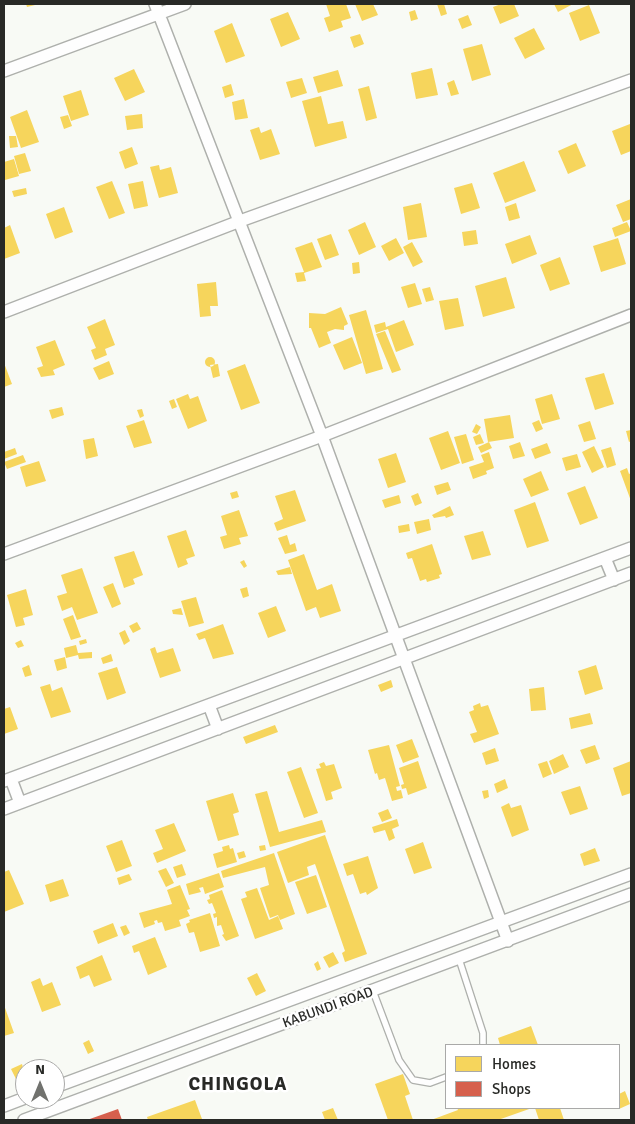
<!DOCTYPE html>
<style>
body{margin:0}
#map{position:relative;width:635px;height:1124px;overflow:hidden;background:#f8faf5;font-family:Signika,sans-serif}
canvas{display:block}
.frame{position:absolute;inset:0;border:5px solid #282926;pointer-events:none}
.legend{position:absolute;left:445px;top:1044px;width:175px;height:65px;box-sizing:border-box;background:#fff;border:1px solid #a9a9a8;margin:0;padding:6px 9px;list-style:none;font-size:15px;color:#282926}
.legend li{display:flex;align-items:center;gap:10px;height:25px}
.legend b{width:25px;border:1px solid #a9a9a8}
.north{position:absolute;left:15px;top:1059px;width:50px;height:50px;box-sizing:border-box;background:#fff;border:1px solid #a9a9a8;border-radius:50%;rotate:0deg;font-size:14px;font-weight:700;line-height:20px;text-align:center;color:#282926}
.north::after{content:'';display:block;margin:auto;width:18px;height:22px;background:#71726e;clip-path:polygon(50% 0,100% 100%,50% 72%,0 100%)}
</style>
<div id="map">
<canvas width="635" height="1124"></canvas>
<div class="frame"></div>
<ul class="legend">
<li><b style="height:14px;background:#f6d55c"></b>Homes</li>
<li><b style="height:14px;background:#d6604d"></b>Shops</li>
</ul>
<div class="north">N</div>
</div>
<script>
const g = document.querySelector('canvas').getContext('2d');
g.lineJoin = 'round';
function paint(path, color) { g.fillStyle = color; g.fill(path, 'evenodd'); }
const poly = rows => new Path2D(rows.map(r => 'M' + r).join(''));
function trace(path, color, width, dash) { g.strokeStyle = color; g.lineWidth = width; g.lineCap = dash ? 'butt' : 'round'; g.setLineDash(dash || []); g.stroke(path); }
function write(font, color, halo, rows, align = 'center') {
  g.font = font + ' Signika,sans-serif'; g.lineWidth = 5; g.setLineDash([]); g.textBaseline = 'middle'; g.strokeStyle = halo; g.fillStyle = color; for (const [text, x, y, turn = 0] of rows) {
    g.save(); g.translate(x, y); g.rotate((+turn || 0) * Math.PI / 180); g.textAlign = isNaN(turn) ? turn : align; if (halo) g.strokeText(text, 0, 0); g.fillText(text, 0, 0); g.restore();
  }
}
const homes = poly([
 [26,4,39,4,27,7],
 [326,4,346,4,351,18,341,21,343,27,329,32,324,18,330,16],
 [355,4,373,4,378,15,362,21],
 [437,4,444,4,447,14,441,16],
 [501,4,514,4,519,16,500,24,493,7],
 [554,4,573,4,558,12],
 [589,5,600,33,580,41,569,13],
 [415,10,418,19,411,21,409,12],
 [288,12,300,39,281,47,270,19],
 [468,15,472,25,462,29,458,19],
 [232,23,245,56,226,63,214,31],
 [534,28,545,49,525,59,514,38],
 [360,34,364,44,354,48,350,37],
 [482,44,491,75,472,81,463,49],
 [432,68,438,95,416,99,411,73],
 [134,69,145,92,125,101,114,78],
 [338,70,343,86,318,93,313,77],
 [302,78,307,93,291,98,286,82],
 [454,80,459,94,451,96,447,83],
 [231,84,234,95,225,98,222,87],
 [369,86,377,118,366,121,358,89],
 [81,90,89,115,71,121,63,96],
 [321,96,328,124,343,121,347,138,315,147,302,101],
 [244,99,248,118,235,120,232,102],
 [27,110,39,142,21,148,10,117],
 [142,114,143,128,127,130,125,116],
 [68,115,72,126,64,129,60,117],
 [630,124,631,151,621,155,612,131],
 [259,127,261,133,271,129,280,154,260,160,250,130],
 [9,136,16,136,18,147,10,148],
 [576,143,586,166,568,174,558,151],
 [132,147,138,164,125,169,119,152],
 [25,153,31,171,19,174,14,156],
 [14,159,19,176,5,180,4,162],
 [524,161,536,191,505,203,493,173],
 [159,165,160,170,171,167,178,193,159,198,150,167],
 [112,181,125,213,109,219,96,187],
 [143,181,148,206,134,209,128,184],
 [472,183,480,208,461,214,454,188],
 [26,188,27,194,14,197,12,191],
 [631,199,631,219,623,222,616,205],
 [421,203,427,237,408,240,403,207],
 [516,203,520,218,509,221,505,207],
 [64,207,73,232,55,239,46,214],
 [365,222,376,247,359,255,348,230],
 [627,222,631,231,615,237,612,228],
 [10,225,20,253,4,259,4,228],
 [476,230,478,244,464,246,462,232],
 [331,234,339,255,325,260,317,239],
 [530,235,537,254,512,264,505,244],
 [396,238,404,253,389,261,381,246],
 [618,238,626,264,601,272,593,246],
 [312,242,322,267,304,273,306,281,297,282,295,273,304,272,295,248],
 [412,242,423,262,413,267,403,247],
 [560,257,570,284,550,291,540,265],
 [359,262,360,273,353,274,352,263],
 [506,277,515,308,483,317,475,286],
 [216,282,218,306,210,306,211,316,200,317,197,284],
 [415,283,422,304,408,308,401,287],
 [430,287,434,300,426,302,422,289],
 [458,298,464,326,445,330,439,301],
 [341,307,348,324,344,326,344,330,335,329,327,332,331,343,319,348,311,328,309,328,309,313,325,314],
 [366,310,383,369,366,374,349,315],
 [105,319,115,345,105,349,107,355,95,360,91,350,96,348,87,327],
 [404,320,414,345,396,352,388,329,376,333,374,325,385,322,386,327],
 [385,331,401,370,392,373,376,334],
 [352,337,362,363,344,370,333,345],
 [55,340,65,365,53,370,55,375,41,377,37,368,43,366,36,347],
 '205 362a5 5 0 1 1 10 0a5 5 0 1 1-10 0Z',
 [109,361,114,374,99,380,93,368],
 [4,363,12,384,4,387],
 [218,364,220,376,213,378,210,365],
 [245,364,260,403,241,410,227,371],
 [604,373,614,404,595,410,585,378],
 [188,394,190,399,198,396,207,421,188,429,176,399],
 [552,394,560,419,542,424,535,399],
 [174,399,177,407,172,409,169,401],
 [62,407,64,415,52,419,49,410],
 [142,409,144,416,140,418,137,410],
 [510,415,514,438,488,442,484,419],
 [144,420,152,443,134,448,126,426],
 [539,420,543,429,536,432,532,423],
 [590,421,596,439,584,442,578,425],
 [476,424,481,427,477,434,472,432],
 [631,430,631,441,629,442,626,431],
 [448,431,460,463,441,470,429,438],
 [466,434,474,460,462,464,454,437],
 [480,434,484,443,476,445,473,437],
 [94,438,98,456,86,459,83,440],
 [489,442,492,448,481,453,478,447],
 [520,442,525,456,513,459,509,446],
 [547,443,551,453,535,459,531,449],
 [594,446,604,467,592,473,582,452],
 [611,447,616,465,607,468,601,450],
 [15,448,17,454,4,459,4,452],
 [489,452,494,468,486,471,487,474,473,479,469,467,484,462,481,455],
 [396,453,406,482,388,488,378,459],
 [577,454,581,467,566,471,562,458],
 [23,455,26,462,7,469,4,462],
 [39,461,46,481,26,487,20,467],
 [627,468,629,474,631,473,631,501,620,471],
 [541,471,549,490,531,497,523,479],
 [448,482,451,490,437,495,434,486],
 [585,486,598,518,580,525,567,493],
 [295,490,306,521,277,531,274,523,283,519,275,496],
 [237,491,239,497,232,499,230,493],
 [418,493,422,503,415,506,411,496],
 [399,495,401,503,385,508,382,500],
 [535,502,549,541,527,548,514,510],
 [450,506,454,515,446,518,445,516,434,518,432,515],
 [239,510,248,536,239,538,241,544,224,549,220,537,227,535,221,516],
 [429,519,431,530,417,534,414,522],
 [409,524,410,531,399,533,398,526],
 [186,530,195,556,186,559,188,564,178,568,167,536],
 [483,531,491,555,472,560,464,536],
 [287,535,290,545,295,543,297,551,285,554,278,538],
 [432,544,442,574,439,575,440,578,427,582,426,579,420,581,412,558,408,559,406,553],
 [134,551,143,575,133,579,135,584,124,588,114,557],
 [304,554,317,590,332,584,341,611,320,618,316,607,306,611,288,560],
 [244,560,247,566,244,568,240,562],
 [290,567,292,574,278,575,276,571],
 [82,568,98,613,77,620,72,607,62,611,57,596,67,593,61,575],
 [113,583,121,604,112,608,103,587],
 [247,587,249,596,243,598,240,589],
 [26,589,33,615,23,618,25,625,16,627,7,595],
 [196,597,204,623,189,627,181,601],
 [276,606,286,631,268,638,258,613],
 [181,608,183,615,173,614,172,610],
 [73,615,81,637,71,640,63,619],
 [137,622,141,629,133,633,129,626],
 [223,624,234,654,213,659,205,638,199,640,196,634],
 [125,630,130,641,124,645,119,633],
 [86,639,87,643,80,645,79,641],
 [21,640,24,646,18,648,15,643],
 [76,645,78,653,92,652,92,658,79,659,78,655,66,658,64,648],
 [155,647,157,653,173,648,181,671,160,678,150,649],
 [111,654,113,661,103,664,101,658],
 [65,657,67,668,57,671,54,660],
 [29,665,32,675,25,677,22,668],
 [596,665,603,689,585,695,578,671],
 [117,667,126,693,107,700,98,673],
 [391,680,393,687,381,692,378,685],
 [50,684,52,691,62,687,71,712,51,718,40,687],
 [544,687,546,710,531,711,529,689],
 [480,703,481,707,488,705,499,734,474,743,470,734,477,732,469,712,474,710,473,706],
 [10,707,18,729,4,734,4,709],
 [590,713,593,724,571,729,569,718],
 [275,725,278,732,246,744,243,737],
 [412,739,419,757,403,763,396,745],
 [389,745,400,786,396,787,397,791,401,790,403,798,392,801,385,778,379,780,377,773,375,774,368,750],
 [595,745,600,759,586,764,580,750],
 [495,748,499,761,486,765,482,753],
 [563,754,569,767,554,774,549,761],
 [418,761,427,788,408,795,406,788,402,789,401,785,404,784,399,768],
 [547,761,552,774,543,778,538,764],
 [631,761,631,793,622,796,613,768],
 [324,762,326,766,334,764,342,788,331,792,333,799,326,801,316,769,321,768,319,764],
 [301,767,318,813,304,818,287,772],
 [505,779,508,788,497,793,494,784],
 [580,786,588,809,570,815,561,792],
 [488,790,489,797,484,799,482,791],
 [267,791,279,832,322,820,326,832,270,847,255,794],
 [233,793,239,812,233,814,239,835,218,841,206,801],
 [509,803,511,808,521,805,529,830,512,837,501,807],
 [388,809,392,818,382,822,378,813],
 [397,819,399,826,392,829,395,838,389,841,385,830,374,833,372,827],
 [174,823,186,851,157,863,153,853,163,849,155,830],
 [325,835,367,954,345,962,342,953,345,951,315,864,307,867,309,875,288,883,277,852],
 [122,840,132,866,116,872,106,846],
 [423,842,432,868,414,874,405,849],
 [229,845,230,849,233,848,237,862,217,868,213,854,223,851,222,847],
 [265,845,266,850,260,851,259,846],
 [595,848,600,861,584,866,580,854],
 [244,851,246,857,239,859,237,853],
 [274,853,295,914,280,920,278,915,270,918,260,888,269,885,265,867,223,878,221,871],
 [368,856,378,888,367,895,366,892,360,894,353,874,347,876,343,864],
 [182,864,186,875,177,878,173,867],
 [166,868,174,883,166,887,158,871],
 [9,870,24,904,4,912,4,872],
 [219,873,224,887,205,894,203,887,199,888,201,892,189,895,186,884],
 [129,874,132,880,119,885,117,878],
 [316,875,327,907,307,914,295,882],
 [63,879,69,896,50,902,45,885],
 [180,885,190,909,187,910,190,916,179,920,181,926,175,928,165,931,162,922,158,923,157,920,154,921,155,924,144,928,139,913,172,904,167,890],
 [257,888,269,920,278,916,283,929,255,939,241,899,247,897,245,892],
 [222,890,239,936,226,941,222,935,224,934,221,925,217,926,217,917,214,918,213,914,216,913,212,903,209,904,207,900,210,899,209,895],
 [210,913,220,946,200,952,194,932,189,933,186,924,190,922,189,920],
 [113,923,118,936,98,944,93,931],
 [126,925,130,933,124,936,120,927],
 [155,937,167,967,148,975,139,951,134,953,132,946],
 [333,952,339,963,329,968,323,957],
 [102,955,112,980,94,987,89,975,80,979,76,967],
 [318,961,321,969,317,971,314,964],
 [257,973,266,991,256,996,247,978],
 [40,978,43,986,52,982,61,1005,42,1012,31,982],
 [4,1005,14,1033,4,1036],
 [531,1026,538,1045,500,1045,498,1038],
 [89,1040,94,1051,88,1054,83,1043],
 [22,1064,25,1075,16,1079,11,1069],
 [403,1074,410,1094,405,1096,413,1120,388,1120,375,1084],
 [625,1091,630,1104,619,1109,619,1094],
 [195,1100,202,1119,148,1120,147,1117],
 [333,1108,338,1120,325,1120,322,1112],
 [457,1108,532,1108,498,1120,431,1120,458,1110],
 [535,1108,560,1108,564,1120,539,1120]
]);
const shops = poly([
 [118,1109,122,1120,87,1120]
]);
const service = poly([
 [459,959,483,1033,483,1045],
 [373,991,399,1060,413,1080,430,1083,446,1077]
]);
const minor = poly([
 [155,4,322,436,508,941],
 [4,71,185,4],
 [4,312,240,221,631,80],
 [4,554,322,436,631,315],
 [605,558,614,580],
 [209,705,218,729],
 [11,779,20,803],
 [4,781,631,548],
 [4,809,631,573],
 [55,1087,631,874],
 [4,1106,25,1098],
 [24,1120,631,894]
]);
const streetNames = [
 ["KABUNDI ROAD",328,1008,-20]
];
const districtNames = [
 ["CHINGOLA",238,1085]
];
paint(homes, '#f6d55c');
paint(shops, '#d6604d');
trace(service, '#aeb0ac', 8);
trace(minor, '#aeb0ac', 14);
trace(service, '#fefefe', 5.5);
trace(minor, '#fefefe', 11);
write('14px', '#282926', '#fff', streetNames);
g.letterSpacing = '1px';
write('bold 19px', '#282926', '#fff', districtNames);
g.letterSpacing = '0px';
</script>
